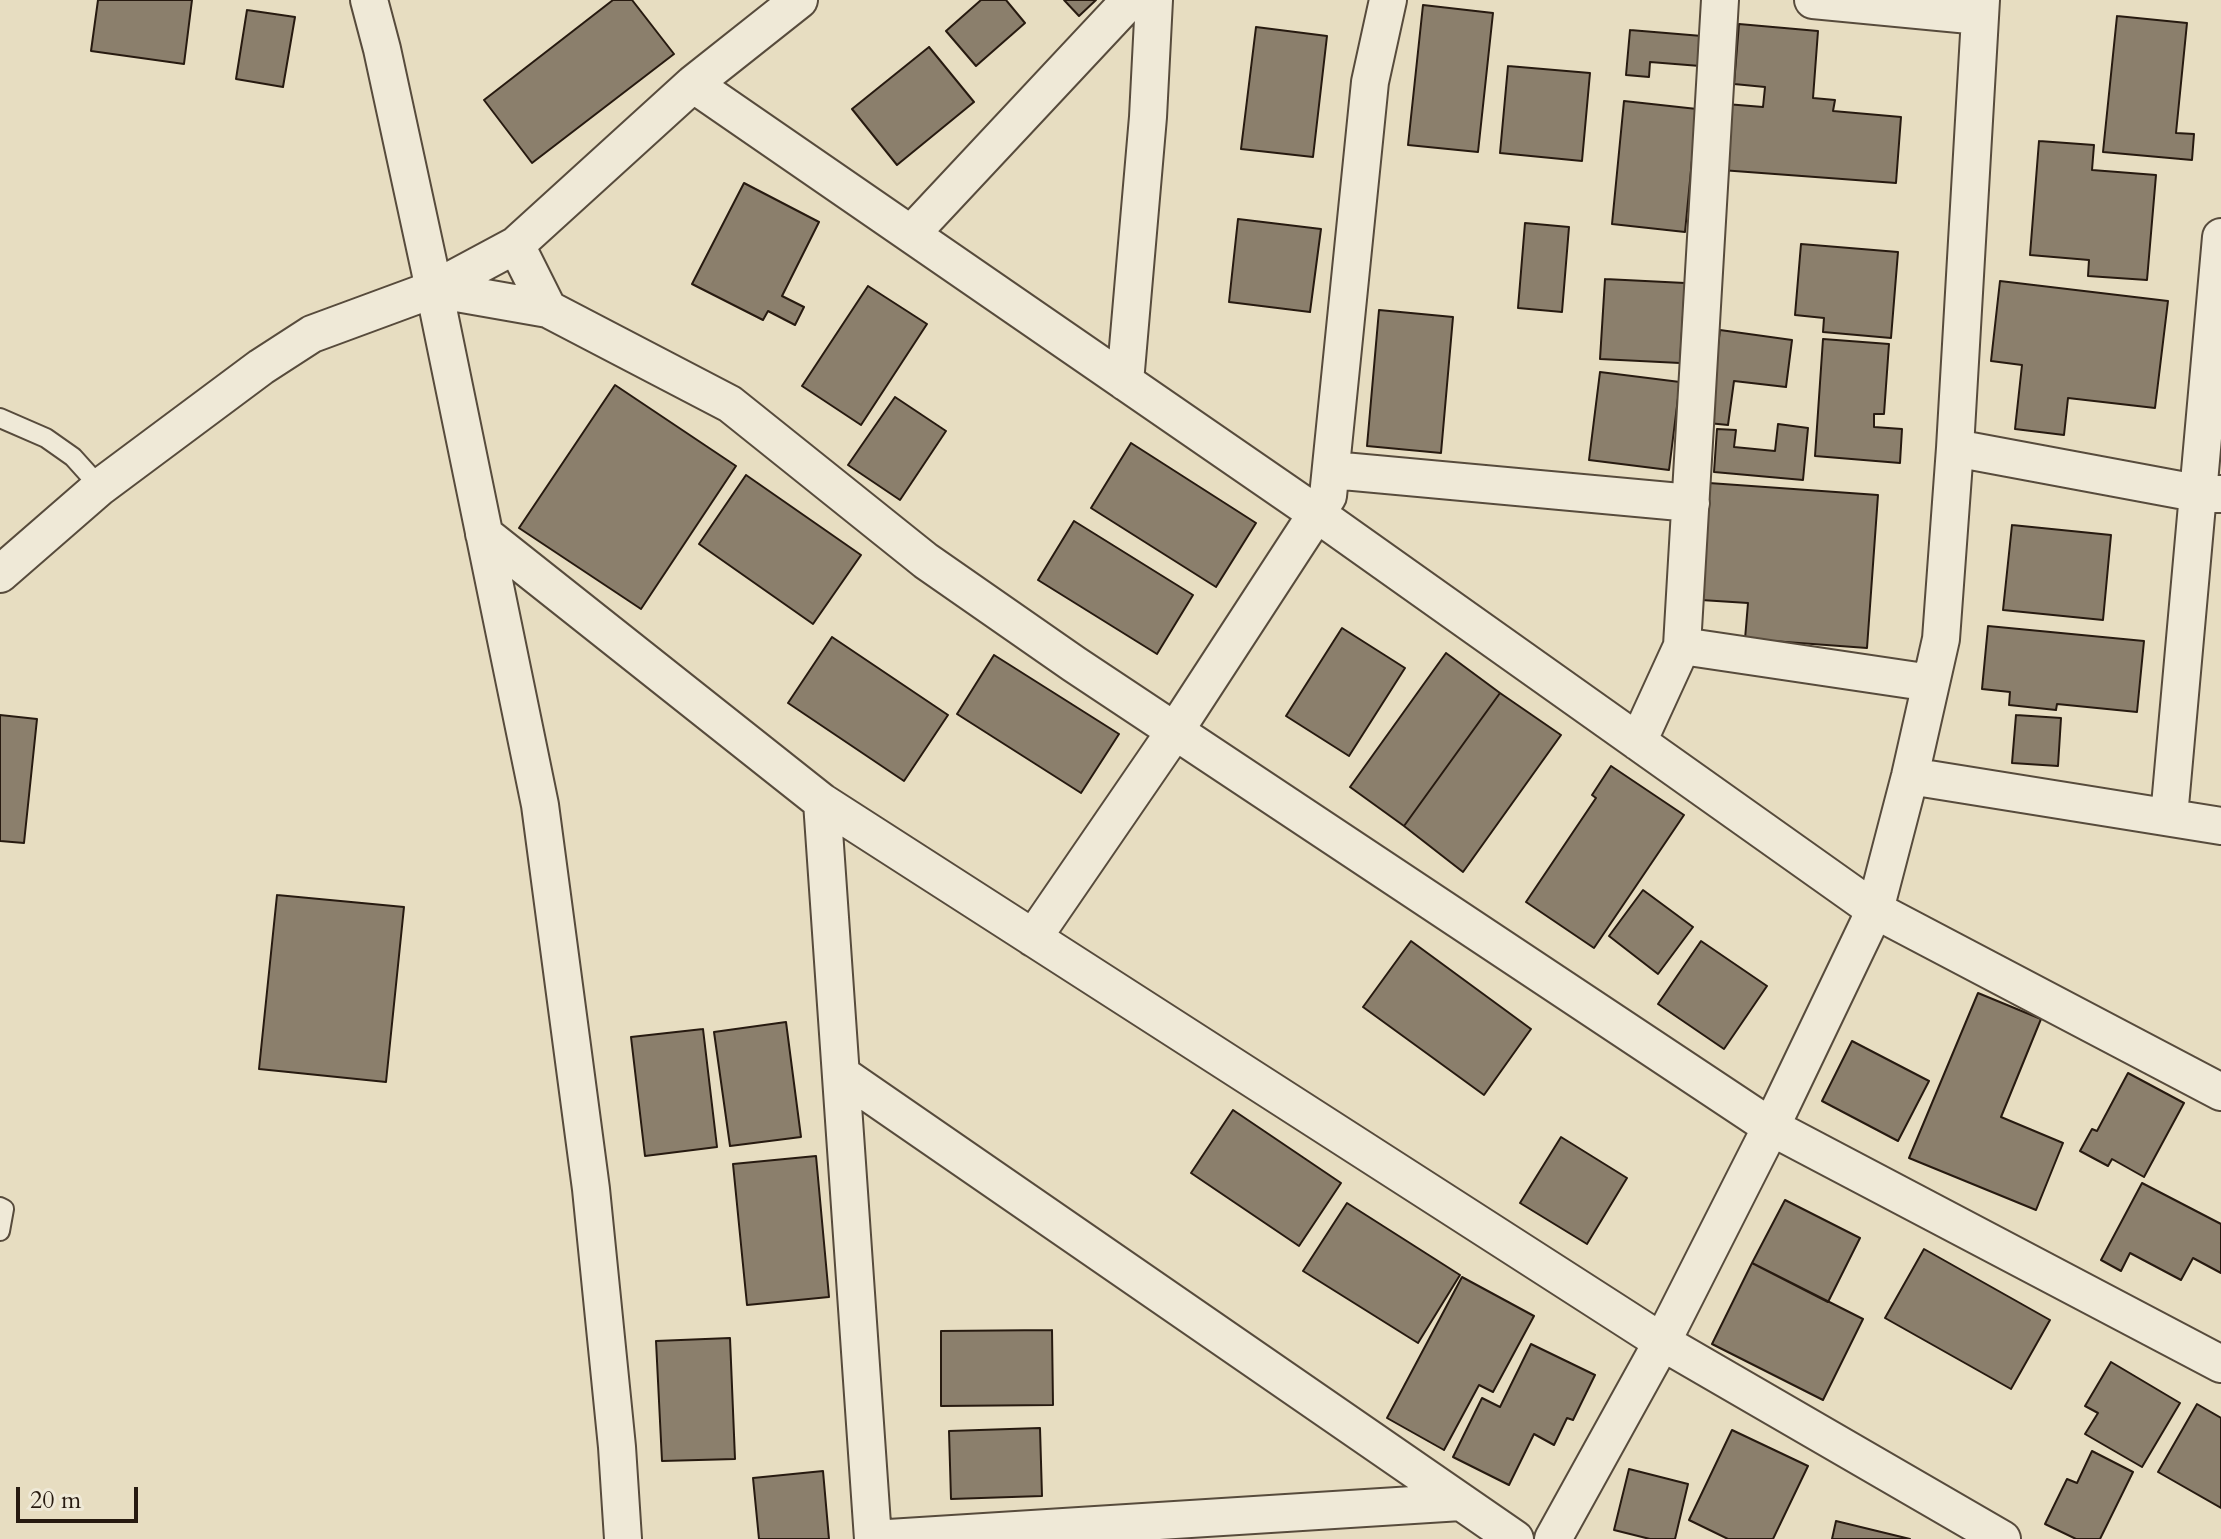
<!DOCTYPE html>
<style>
body{margin:0}
#map{position:relative;width:2221px;height:1539px;overflow:hidden;background:#e7ddc1;font-family:Cardo,serif}
canvas{display:block}
.scale{position:absolute;left:16px;top:1487px;width:122px;height:36px;box-sizing:border-box;border:4px solid #271a10;border-top:0;padding-left:10px;font-size:24px;line-height:28px;white-space:nowrap;color:#271a10;-webkit-text-stroke:6px #efe9d7;paint-order:stroke}
</style>
<div id="map">
<canvas width="2221" height="1539"></canvas>
<div class="scale">20 m</div>
</div>
<script>
const g = document.querySelector('canvas').getContext('2d');
g.lineJoin = 'round';
function paint(path, color) { g.fillStyle = color; g.fill(path, 'evenodd'); }
const poly = rows => new Path2D(rows.map(r => 'M' + r).join(''));
function trace(path, color, width, dash) { g.strokeStyle = color; g.lineWidth = width; g.lineCap = dash ? 'butt' : 'round'; g.setLineDash(dash || []); g.stroke(path); }
const building = poly([
 [98,0,192,0,184,64,91,51,98,0],
 [613,0,632,0,674,54,532,163,484,100,613,0],
 [981,0,1006,0,1025,23,976,66,946,31,981,0],
 [1064,0,1096,0,1079,16,1064,0],
 [1423,5,1493,13,1478,152,1408,145,1423,5],
 [247,10,295,17,283,87,236,79,247,10],
 [2117,16,2187,23,2176,133,2194,134,2192,160,2103,152,2117,16],
 [1739,24,1818,31,1813,98,1835,100,1833,111,1901,117,1896,183,1721,170,1726,104,1763,107,1765,87,1734,84,1739,24],
 [1256,27,1327,36,1313,157,1241,149,1256,27],
 [1630,30,1702,36,1700,66,1650,62,1649,77,1626,75,1630,30],
 [929,47,974,102,897,165,852,109,929,47],
 [1508,66,1590,73,1582,161,1500,153,1508,66],
 [1624,101,1697,109,1685,232,1612,224,1624,101],
 [2039,141,2094,145,2092,170,2156,175,2147,280,2088,276,2089,260,2030,255,2039,141],
 [744,183,819,222,782,296,804,307,795,325,768,311,763,320,692,284,744,183],
 [1238,219,1321,229,1310,312,1229,302,1238,219],
 [1525,223,1569,227,1562,312,1518,308,1525,223],
 [1801,244,1898,252,1891,338,1823,332,1824,318,1795,315,1801,244],
 [1605,279,1685,283,1680,363,1600,359,1605,279],
 [2000,281,2168,301,2155,408,2068,398,2064,435,2015,429,2022,365,1991,361,2000,281],
 [868,286,927,324,861,425,802,386,868,286],
 [1379,310,1453,317,1441,453,1367,446,1379,310],
 [1720,330,1792,340,1786,387,1734,381,1728,425,1708,423,1720,330],
 [1823,339,1889,344,1884,414,1874,414,1874,427,1902,429,1900,463,1815,456,1823,339],
 [1600,372,1680,382,1669,470,1589,460,1600,372],
 [615,385,736,466,641,609,519,528,615,385],
 [895,397,946,431,900,500,848,465,895,397],
 [1778,424,1808,428,1803,480,1714,472,1717,429,1736,430,1734,447,1775,451,1778,424],
 [1131,443,1256,523,1216,587,1091,508,1131,443],
 [746,475,861,555,813,624,699,544,746,475],
 [1709,483,1878,495,1867,648,1745,639,1748,603,1701,600,1709,483],
 [1074,521,1193,595,1157,654,1038,580,1074,521],
 [2012,525,2111,535,2103,620,2003,610,2012,525],
 [1988,626,2144,641,2137,712,2057,704,2056,710,2009,705,2010,692,1982,689,1988,626],
 [1342,628,1405,668,1349,756,1286,716,1342,628],
 [832,637,948,715,904,781,788,703,832,637],
 [1446,653,1500,693,1404,826,1350,787,1446,653],
 [994,655,1119,734,1081,793,957,714,994,655],
 [1500,693,1561,735,1463,872,1404,826,1500,693],
 [0,715,37,719,24,843,0,841,0,715],
 [2016,715,2061,718,2058,766,2012,763,2016,715],
 [1611,766,1684,815,1594,948,1526,902,1596,798,1592,795,1611,766],
 [1643,890,1693,927,1658,974,1609,936,1643,890],
 [277,895,404,907,386,1082,259,1069,277,895],
 [1411,941,1531,1029,1484,1095,1363,1007,1411,941],
 [1701,941,1767,986,1724,1049,1658,1004,1701,941],
 [1978,993,2041,1019,2001,1117,2063,1143,2036,1210,1909,1158,1978,993],
 [786,1022,801,1137,730,1146,714,1032,786,1022],
 [703,1029,717,1147,645,1156,631,1037,703,1029],
 [1852,1041,1929,1081,1898,1141,1822,1101,1852,1041],
 [2128,1073,2184,1103,2144,1177,2112,1159,2108,1166,2080,1151,2092,1129,2097,1131,2128,1073],
 [1233,1110,1341,1183,1299,1246,1191,1173,1233,1110],
 [1561,1137,1627,1178,1587,1244,1520,1203,1561,1137],
 [816,1156,829,1297,747,1305,733,1164,816,1156],
 [2142,1183,2221,1224,2221,1273,2193,1258,2181,1280,2130,1253,2121,1271,2101,1260,2142,1183],
 [1785,1200,1860,1238,1828,1302,1752,1263,1785,1200],
 [1347,1203,1460,1275,1418,1343,1303,1271,1347,1203],
 [1924,1249,2050,1320,2011,1389,1885,1318,1924,1249],
 [1752,1263,1863,1319,1823,1400,1712,1344,1752,1263],
 [1462,1277,1534,1316,1493,1392,1479,1385,1444,1450,1387,1418,1462,1277],
 [1052,1330,1053,1405,941,1406,941,1331,1052,1330],
 [730,1338,735,1459,662,1461,656,1341,730,1338],
 [1531,1344,1595,1375,1573,1420,1567,1418,1554,1445,1534,1434,1509,1485,1453,1457,1482,1398,1500,1407,1531,1344],
 [2111,1362,2180,1403,2142,1467,2085,1434,2098,1413,2085,1406,2111,1362],
 [2197,1404,2221,1418,2221,1508,2158,1472,2197,1404],
 [1040,1428,1042,1496,951,1499,949,1431,1040,1428],
 [1732,1430,1808,1466,1773,1539,1728,1539,1689,1520,1732,1430],
 [2092,1451,2133,1472,2100,1539,2076,1539,2045,1524,2067,1479,2077,1483,2092,1451],
 [1629,1469,1688,1484,1675,1539,1650,1539,1614,1530,1629,1469],
 [823,1471,829,1539,759,1539,753,1478,823,1471],
 [1836,1521,1910,1539,1832,1539,1836,1521]
]);
const lane = poly([
 [0,418,46,438,73,457,100,487],
 [0,1207,4,1209,0,1231]
]);
const street = poly([
 [369,0,382,49,434,289,540,805,591,1189,617,1447,623,1539],
 [1813,0,1980,16],
 [693,84,1317,514,1875,910,2221,1092],
 [911,234,1130,0],
 [516,245,548,309],
 [434,289,548,309,730,404,926,561,1074,664,1771,1127,2221,1364],
 [1125,382,1148,117,1154,0],
 [1955,448,2196,493,2219,494],
 [1332,470,1691,503],
 [484,534,822,802,1662,1342,1771,1127,1875,910,1910,776,1941,639,1955,448,1981,0],
 [0,574,100,487,261,367,312,334,434,289,516,245,693,84,799,0],
 [1682,646,1931,683],
 [1638,742,1682,646,1720,0],
 [1910,776,2221,826],
 [822,802,873,1539],
 [2169,817,2221,237],
 [1033,938,1175,731,1328,496,1370,82,1388,0],
 [841,1074,1515,1539],
 [873,1539,1461,1502],
 [1553,1539,1662,1342,2002,1539]
]);
paint(building, '#8b7f6c');
trace(building, '#271a10', 2);
trace(lane, '#574b3c', 22);
trace(street, '#574b3c', 40);
trace(lane, '#efe9d7', 18);
trace(street, '#efe9d7', 36);
</script>
